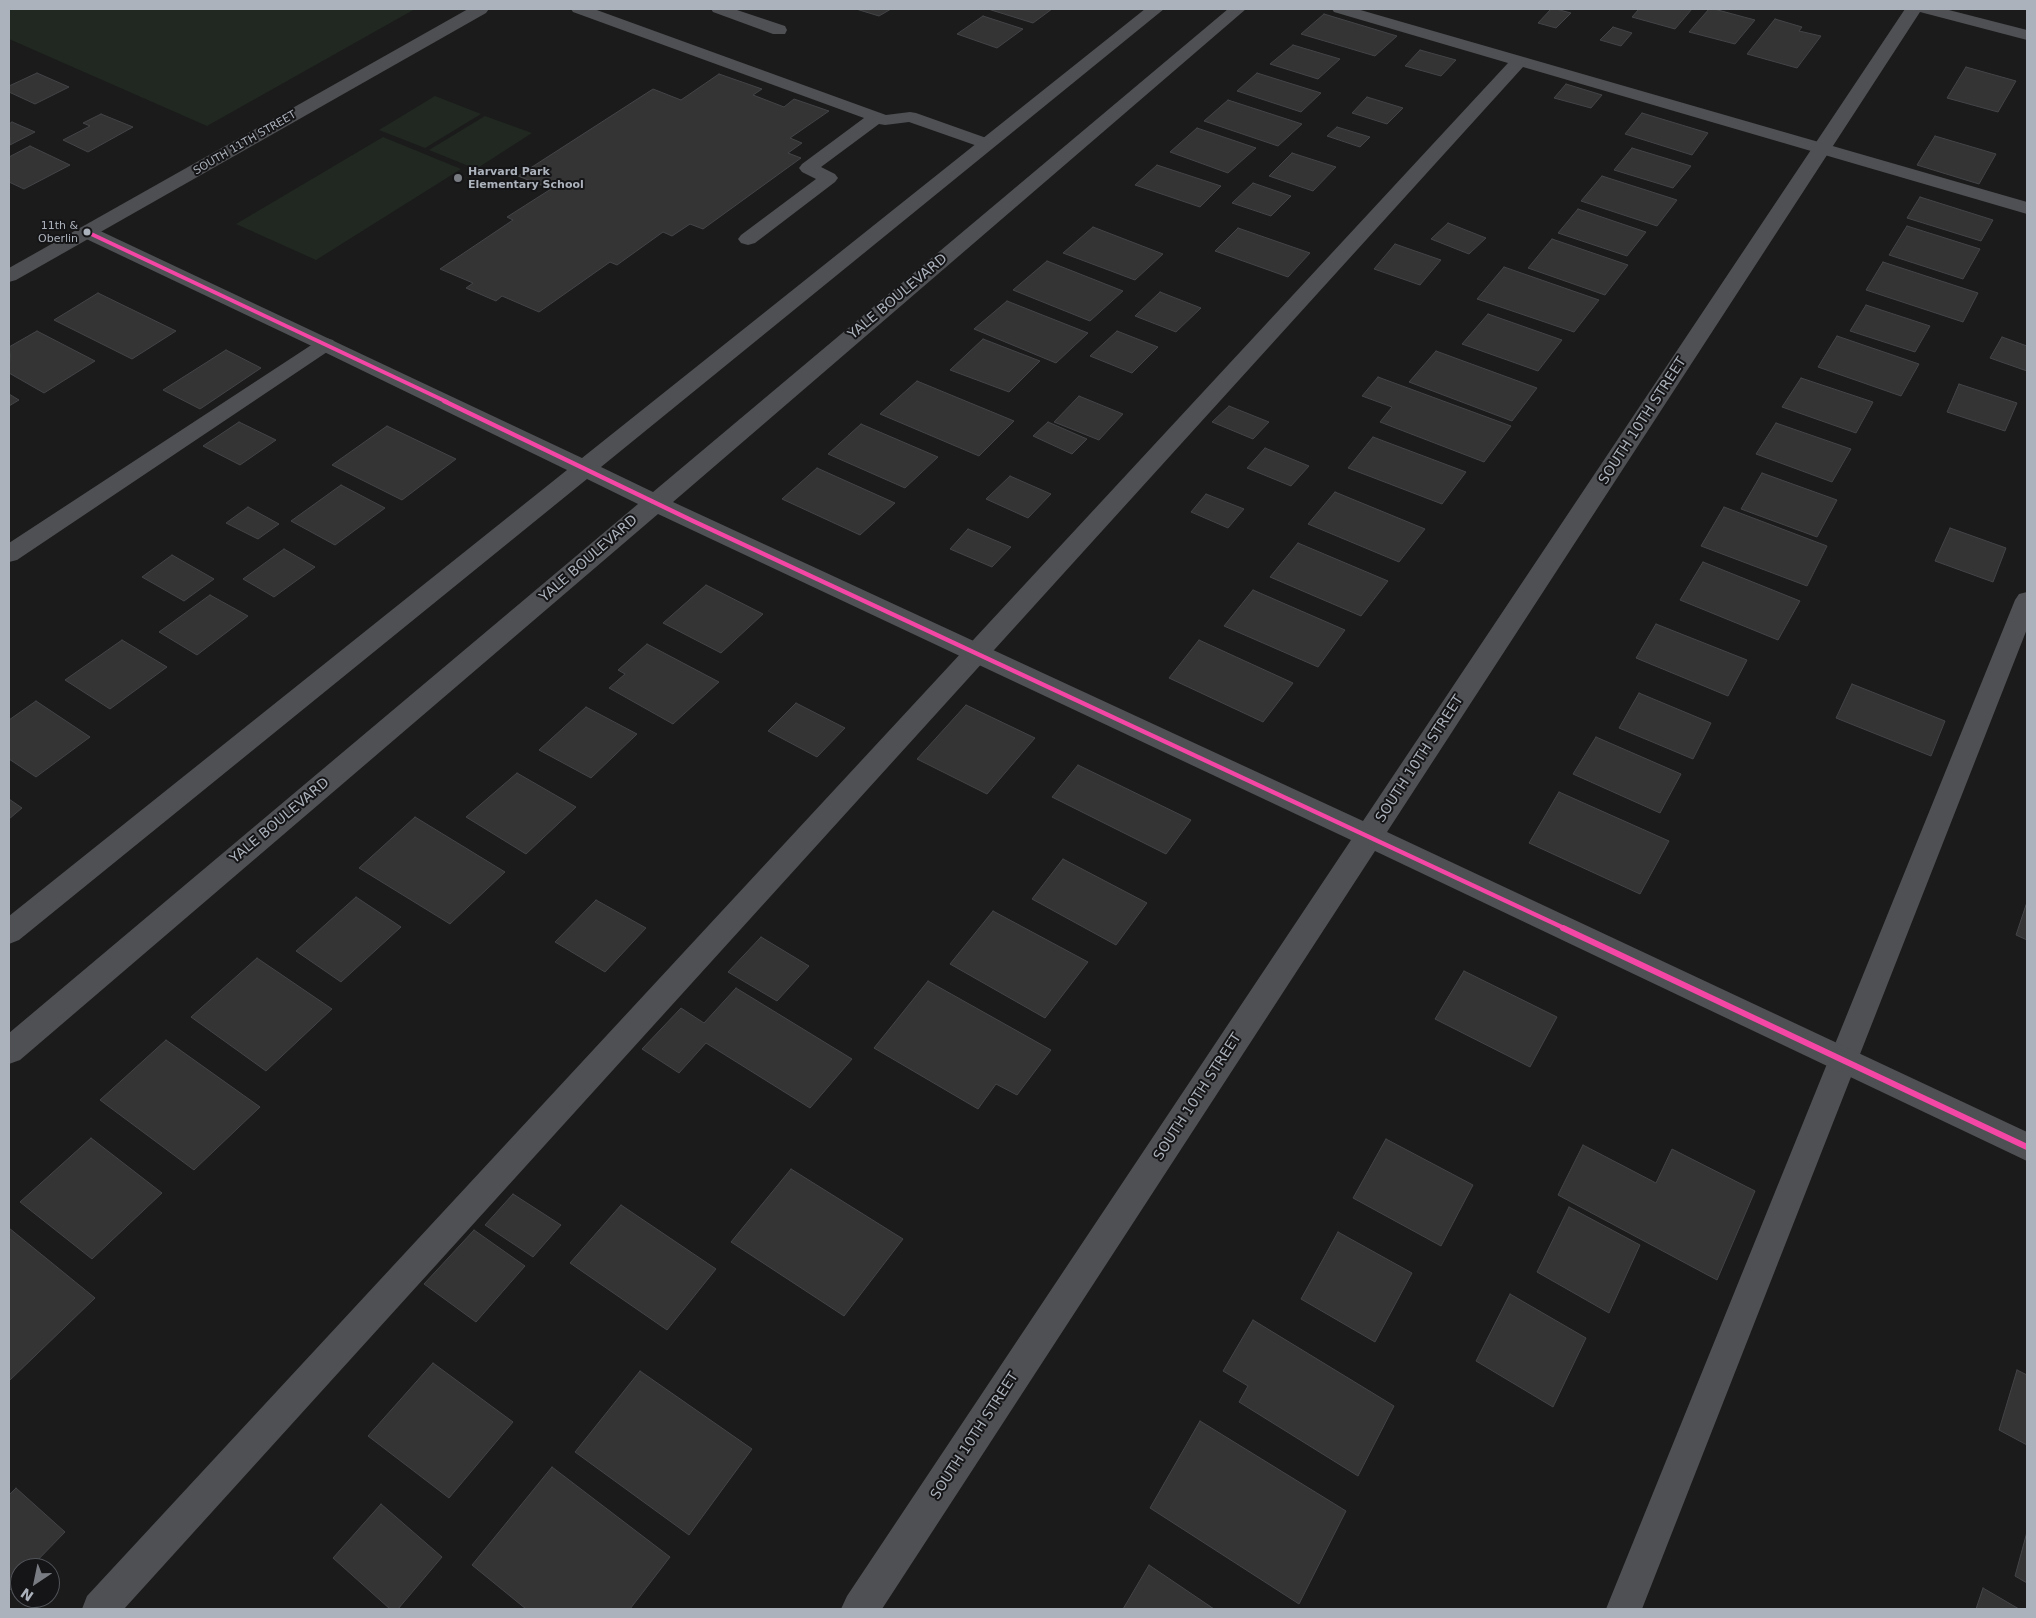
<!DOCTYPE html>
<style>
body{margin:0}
#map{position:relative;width:2036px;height:1618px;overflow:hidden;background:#1b1b1b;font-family:"DejaVu Sans",sans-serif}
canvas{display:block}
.frame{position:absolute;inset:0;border:10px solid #acb2bb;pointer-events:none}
.north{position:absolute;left:10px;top:1558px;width:50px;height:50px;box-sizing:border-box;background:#151517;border:1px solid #515459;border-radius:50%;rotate:214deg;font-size:14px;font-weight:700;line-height:20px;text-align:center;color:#acb2bb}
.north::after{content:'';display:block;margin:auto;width:18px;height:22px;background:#797d83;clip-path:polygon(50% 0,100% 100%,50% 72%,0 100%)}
</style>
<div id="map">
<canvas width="2036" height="1618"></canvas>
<div class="frame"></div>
<div class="north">N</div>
</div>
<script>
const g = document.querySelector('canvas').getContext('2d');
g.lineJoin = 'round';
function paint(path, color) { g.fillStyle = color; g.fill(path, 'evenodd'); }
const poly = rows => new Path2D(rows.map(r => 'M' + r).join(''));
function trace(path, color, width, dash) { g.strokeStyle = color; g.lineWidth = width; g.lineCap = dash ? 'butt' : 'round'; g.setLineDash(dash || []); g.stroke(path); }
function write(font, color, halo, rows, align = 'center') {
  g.font = font + ' "DejaVu Sans",sans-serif'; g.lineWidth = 4; g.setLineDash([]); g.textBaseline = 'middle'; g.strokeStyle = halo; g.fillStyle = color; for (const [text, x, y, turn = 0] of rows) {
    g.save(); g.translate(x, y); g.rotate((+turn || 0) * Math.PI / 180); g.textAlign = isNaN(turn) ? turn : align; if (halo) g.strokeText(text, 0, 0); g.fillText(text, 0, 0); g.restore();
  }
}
const green = poly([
 [9,9,415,9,207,126,9,39],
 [435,96,481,114,425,148,379,130],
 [485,116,532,133,476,169,429,150],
 [383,137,461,169,316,260,236,224]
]);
const building = poly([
 [856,9,891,9,879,16,856,9],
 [988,9,1052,9,1033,23,988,9],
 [1551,9,1556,9,1571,13,1556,28,1538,23,1551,9],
 [1639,9,1692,9,1675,29,1632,17,1639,9],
 [1709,9,1714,9,1755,20,1735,44,1689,32,1709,9],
 [1324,14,1397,36,1375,56,1301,34,1324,14],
 [983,16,1023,29,997,48,957,34,983,16],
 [1775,19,1802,27,1799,31,1821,36,1797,68,1747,54,1775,19],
 [1613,27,1632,33,1621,46,1600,40,1613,27],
 [1293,45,1340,59,1318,79,1270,64,1293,45],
 [1420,50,1456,60,1441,76,1405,66,1420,50],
 [1966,67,2016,81,1998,112,1947,98,1966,67],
 [37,73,69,87,35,104,9,92,9,86,37,73],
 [1257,73,1321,93,1301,112,1237,91,1257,73],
 [719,74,762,89,753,95,784,107,794,99,829,111,790,138,802,143,788,153,801,158,703,229,690,224,672,236,663,232,617,265,610,262,539,312,502,296,496,301,466,288,473,283,440,269,513,220,507,217,551,189,518,176,653,89,681,100,719,74],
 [1566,84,1602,95,1591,108,1554,98,1566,84],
 [1367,97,1403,108,1387,124,1352,113,1367,97],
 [1228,100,1302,124,1278,146,1204,121,1228,100],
 [1642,113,1708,133,1692,155,1625,134,1642,113],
 [101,114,133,127,88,152,63,140,90,126,83,123,101,114],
 [12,122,35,132,10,145,9,124,12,122],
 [1337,127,1370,137,1360,147,1327,136,1337,127],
 [1197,128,1256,148,1228,173,1170,152,1197,128],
 [1935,136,1996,154,1979,184,1917,165,1935,136],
 [30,146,70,165,24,189,9,182,9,157,30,146],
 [1632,148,1691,166,1673,188,1614,170,1632,148],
 [1292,153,1336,167,1313,191,1269,176,1292,153],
 [1157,165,1221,186,1200,207,1135,185,1157,165],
 [1602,176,1677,200,1657,226,1581,201,1602,176],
 [1253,183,1291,196,1271,216,1232,203,1253,183],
 [1920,197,1993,220,1981,241,1907,218,1920,197],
 [1578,209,1646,232,1627,256,1558,233,1578,209],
 [1448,223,1486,238,1469,254,1431,239,1448,223],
 [1907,226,1980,249,1963,279,1889,255,1907,226],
 [1093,227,1163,254,1135,280,1063,253,1093,227],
 [1238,228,1310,253,1288,277,1215,251,1238,228],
 [1552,239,1628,265,1605,295,1528,268,1552,239],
 [1395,244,1441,260,1420,285,1374,269,1395,244],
 [1047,261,1123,291,1090,321,1013,290,1047,261],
 [1883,262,1978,293,1963,322,1866,290,1883,262],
 [1504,267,1599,300,1574,332,1477,299,1504,267],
 [1160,292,1201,308,1176,332,1135,316,1160,292],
 [98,293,176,331,132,359,54,320,98,293],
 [1007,301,1088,333,1056,363,974,329,1007,301],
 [1866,305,1930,326,1915,352,1850,331,1866,305],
 [1488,314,1562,340,1538,371,1462,344,1488,314],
 [37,331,95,361,44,393,9,373,10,355,9,347,37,331],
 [1117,331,1158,347,1132,373,1090,356,1117,331],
 [1837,336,1919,364,1901,396,1818,367,1837,336],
 [2002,337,2027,346,2027,371,1990,358,2002,337],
 [983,339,1040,361,1009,392,950,370,983,339],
 [226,350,261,368,200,409,163,390,226,350],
 [1436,351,1537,388,1512,421,1409,382,1436,351],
 [1378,377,1511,426,1484,462,1380,422,1392,407,1362,396,1378,377],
 [1801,378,1873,402,1856,433,1782,407,1801,378],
 [917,381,1014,421,979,456,880,414,917,381],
 [1959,384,2017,403,2005,431,1947,412,1959,384],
 [9,394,19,400,9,406,9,394],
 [1079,396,1123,414,1099,440,1054,422,1079,396],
 [1229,406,1269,422,1253,439,1212,422,1229,406],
 [239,422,276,440,240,465,203,446,239,422],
 [1048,422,1087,439,1072,454,1033,436,1048,422],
 [1776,423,1851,449,1832,482,1756,454,1776,423],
 [861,424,938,457,905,488,828,454,861,424],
 [387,426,456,459,402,500,332,465,387,426],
 [1373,437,1466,472,1442,504,1348,468,1373,437],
 [1265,448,1309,466,1291,486,1247,468,1265,448],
 [817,468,895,503,860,535,782,499,817,468],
 [1762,473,1837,500,1817,537,1741,509,1762,473],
 [1010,476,1051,494,1028,518,986,499,1010,476],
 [341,485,385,508,335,545,291,521,341,485],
 [1335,492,1425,529,1399,562,1308,524,1335,492],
 [1206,494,1244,509,1228,528,1191,512,1206,494],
 [248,507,279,524,258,539,226,523,248,507],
 [1724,507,1827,546,1807,586,1701,546,1724,507],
 [1950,528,2006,548,1993,582,1935,561,1950,528],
 [968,529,1011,547,992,567,950,549,968,529],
 [1298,543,1388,581,1361,616,1270,577,1298,543],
 [284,549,315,567,274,597,243,579,284,549],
 [172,555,214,579,184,601,142,577,172,555],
 [1703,562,1800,601,1778,640,1680,600,1703,562],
 [706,585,763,614,721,653,663,623,706,585],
 [1253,590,1345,630,1318,667,1224,626,1253,590],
 [210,595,248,616,197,655,159,632,210,595],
 [1656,624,1747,660,1728,696,1636,658,1656,624],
 [122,640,167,667,110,709,65,680,122,640],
 [1199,640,1293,683,1263,722,1169,678,1199,640],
 [647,644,719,682,673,724,609,688,625,674,618,670,647,644],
 [1852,684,1945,721,1931,756,1836,718,1852,684],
 [1639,693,1711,723,1693,759,1619,728,1639,693],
 [36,701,90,737,36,777,9,759,9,720,36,701],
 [796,703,845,728,817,757,768,731,796,703],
 [966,705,1035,738,987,794,917,759,966,705],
 [586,707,637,734,591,778,539,750,586,707],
 [1596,737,1681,774,1660,813,1573,774,1596,737],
 [1078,765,1191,820,1166,854,1052,797,1078,765],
 [517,773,576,807,526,854,466,817,517,773],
 [1559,792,1669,841,1640,894,1529,843,1559,792],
 [9,799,22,808,9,819,9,799],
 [415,817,505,872,450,924,359,868,415,817],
 [1063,859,1147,903,1116,945,1032,899,1063,859],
 [356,897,401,927,341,982,296,951,356,897],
 [596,900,646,928,605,972,555,942,596,900],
 [2026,905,2027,905,2027,940,2016,935,2026,905],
 [993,911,1088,962,1045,1018,950,964,993,911],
 [761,937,809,966,777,1001,728,972,761,937],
 [257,958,332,1009,266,1071,191,1017,257,958],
 [1464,971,1557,1017,1530,1067,1435,1019,1464,971],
 [928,981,1051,1050,1017,1095,996,1084,978,1109,874,1048,928,981],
 [736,988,852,1059,810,1108,706,1043,679,1073,642,1049,681,1008,704,1023,736,988],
 [166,1040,260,1107,194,1170,100,1100,166,1040],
 [91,1138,162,1193,92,1259,20,1202,91,1138],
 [1386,1139,1473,1185,1441,1246,1353,1198,1386,1139],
 [1583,1145,1656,1183,1672,1149,1755,1191,1717,1280,1558,1195,1583,1145],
 [791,1169,903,1239,844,1316,731,1242,791,1169],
 [513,1194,561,1225,533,1257,485,1225,513,1194],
 [621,1205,716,1269,667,1330,570,1263,621,1205],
 [1569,1207,1640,1245,1609,1313,1537,1272,1569,1207],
 [9,1228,95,1298,9,1381,9,1228],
 [474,1230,525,1266,476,1322,424,1284,474,1230],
 [1338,1232,1412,1273,1375,1342,1301,1299,1338,1232],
 [1510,1294,1586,1338,1553,1407,1476,1361,1510,1294],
 [1253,1320,1394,1406,1358,1476,1239,1402,1248,1386,1223,1371,1253,1320],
 [433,1363,513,1422,449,1498,368,1436,433,1363],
 [2017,1370,2027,1375,2027,1445,1999,1430,2017,1370],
 [640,1371,752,1449,689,1535,575,1452,640,1371],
 [1200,1421,1346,1511,1299,1604,1150,1508,1200,1421],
 [552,1467,670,1557,630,1609,526,1609,472,1565,552,1467],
 [16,1488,65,1532,30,1568,20,1568,20,1579,9,1591,9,1495,16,1488],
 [381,1504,442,1557,398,1609,390,1609,333,1558,381,1504],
 [2027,1532,2027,1583,2015,1576,2027,1532],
 [1149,1565,1214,1609,1123,1609,1149,1565],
 [1983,1588,2019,1609,1976,1609,1983,1588]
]);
const lane = poly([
 [571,9,594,9,886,115,910,112,916,113,992,140,995,144,992,148,986,149,909,122,885,125,879,124,821,167,835,174,838,178,835,182,755,243,748,245,741,243,738,239,741,235,816,179,802,172,799,168,802,164,864,118,573,12,571,9],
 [711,9,734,9,785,26,787,30,785,34,773,34,713,12,711,9],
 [1332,9,1357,9,2027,202,2027,214,1523,67,124,1609,82,1609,87,1596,1508,63,1334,12,1332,9],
 [326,338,333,340,336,344,333,348,17,560,9,562,9,543,319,340,326,338],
 [2027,592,2027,629,1642,1609,1606,1609,2015,600,2019,594,2027,592]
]);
const street = poly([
 [1145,9,1164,9,601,467,653,492,1228,9,1246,9,673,502,1363,821,1905,9,1945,9,2027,30,2027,40,1920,12,1387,832,2027,1132,2027,1161,1375,851,882,1609,841,1609,847,1596,1351,840,658,514,20,1060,9,1064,9,1033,638,504,587,479,19,940,9,944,9,916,567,470,318,349,80,236,77,232,80,228,87,226,94,228,582,458,1145,9]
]);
const secondary = poly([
 [468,9,489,9,486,13,16,280,9,282,9,268,468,9]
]);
const bus1Far2 = poly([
 [87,232,447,402]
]);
const bus1Far1 = poly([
 [444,401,693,521,1566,929]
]);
const bus1 = poly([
 [1563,928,2027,1147]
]);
const markers = [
 [458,178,5,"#797d83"],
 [87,232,4.5,"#acb2bb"]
];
const farStreetnames = [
 ["SOUTH 11TH STREET",245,143,-30]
];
const farPoinames = [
 ["Harvard Park",468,172],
 ["Elementary School",468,185]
];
const farBusnames = [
 ["11th &",78,226],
 ["Oberlin",78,239]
];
const streetNames = [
 ["YALE BOULEVARD",898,297,-40],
 ["SOUTH 10TH STREET",1643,421,-57],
 ["YALE BOULEVARD",589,559,-41],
 ["SOUTH 10TH STREET",1420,759,-57],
 ["YALE BOULEVARD",280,821,-40],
 ["SOUTH 10TH STREET",1198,1097,-57],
 ["SOUTH 10TH STREET",975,1436,-57]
];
paint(green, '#202821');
paint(building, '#343435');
trace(building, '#434447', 1);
paint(lane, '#4f5054');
paint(street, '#4f5054');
paint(secondary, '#4e4f52');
trace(bus1Far2, '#f346a5', 4);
trace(bus1Far1, '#f346a5', 4.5);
trace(bus1, '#f346a5', 6);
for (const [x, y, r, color] of markers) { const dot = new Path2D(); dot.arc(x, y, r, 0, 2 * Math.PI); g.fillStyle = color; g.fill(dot); trace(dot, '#151517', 2); }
write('11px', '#acb2bb', '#151517', farStreetnames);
write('bold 11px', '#acb2bb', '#151517', farPoinames, 'left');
write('11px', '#acb2bb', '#151517', farBusnames, 'right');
write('14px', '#acb2bb', '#151517', streetNames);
</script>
